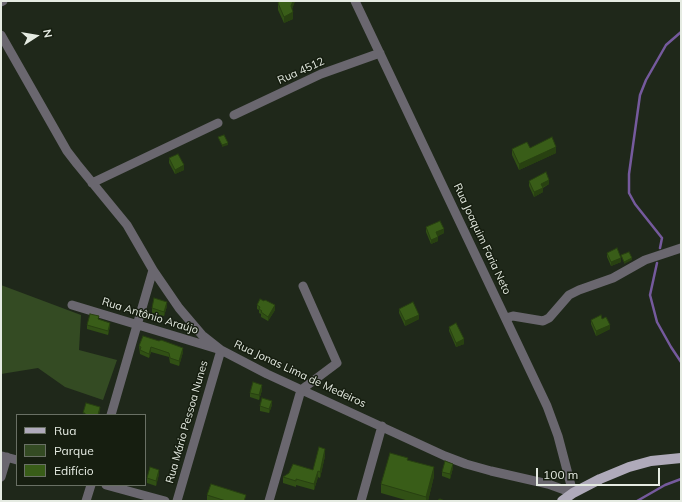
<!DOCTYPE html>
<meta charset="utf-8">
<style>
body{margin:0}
#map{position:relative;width:682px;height:502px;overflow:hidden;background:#1f281a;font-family:Mulish,sans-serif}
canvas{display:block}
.frame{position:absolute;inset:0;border:2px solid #e5ebe2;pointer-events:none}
.legend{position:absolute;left:16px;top:414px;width:130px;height:72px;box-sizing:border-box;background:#161e10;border:1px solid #697064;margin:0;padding:5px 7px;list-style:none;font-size:12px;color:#e5ebe2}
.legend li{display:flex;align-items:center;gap:8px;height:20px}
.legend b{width:20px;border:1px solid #697064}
.north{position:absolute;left:16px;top:16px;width:40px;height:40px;-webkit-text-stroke:3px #161e10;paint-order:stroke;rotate:78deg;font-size:11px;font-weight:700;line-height:16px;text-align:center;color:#e5ebe2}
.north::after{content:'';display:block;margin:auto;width:14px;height:18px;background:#e5ebe2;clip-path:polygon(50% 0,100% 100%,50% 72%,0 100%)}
.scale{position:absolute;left:536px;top:468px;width:124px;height:18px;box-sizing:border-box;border:2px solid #e5ebe2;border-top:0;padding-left:5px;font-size:12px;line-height:14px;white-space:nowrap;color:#e5ebe2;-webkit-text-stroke:3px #161e10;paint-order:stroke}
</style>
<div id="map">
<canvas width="682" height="502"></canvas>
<div class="frame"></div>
<ul class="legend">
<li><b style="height:5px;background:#afaaba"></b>Rua</li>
<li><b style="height:11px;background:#344b23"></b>Parque</li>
<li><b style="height:11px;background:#395d18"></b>Edifício</li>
</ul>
<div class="north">N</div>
<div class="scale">100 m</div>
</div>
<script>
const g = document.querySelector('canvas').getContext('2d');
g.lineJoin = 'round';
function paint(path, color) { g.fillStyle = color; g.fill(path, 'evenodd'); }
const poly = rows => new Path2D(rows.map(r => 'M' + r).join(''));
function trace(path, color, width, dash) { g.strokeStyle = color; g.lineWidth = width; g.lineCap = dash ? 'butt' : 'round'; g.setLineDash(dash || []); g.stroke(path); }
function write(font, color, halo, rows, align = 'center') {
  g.font = font + ' Mulish,sans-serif'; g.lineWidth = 3; g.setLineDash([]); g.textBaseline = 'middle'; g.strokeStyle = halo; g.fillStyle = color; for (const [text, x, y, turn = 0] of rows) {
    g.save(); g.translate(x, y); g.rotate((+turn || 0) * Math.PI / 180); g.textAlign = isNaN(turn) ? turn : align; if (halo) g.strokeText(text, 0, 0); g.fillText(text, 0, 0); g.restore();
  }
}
const green = poly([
 [1,285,81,315,79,350,117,360,103,400,65,387,38,368,1,374]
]);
const stream = poly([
 [660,248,662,238,635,204,629,193,629,174,640,95,646,80,666,45,681,32],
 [657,263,650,295,657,322,671,347,681,362],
 [637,501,665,485,681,479]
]);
const minor = poly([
 [355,1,547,406,558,436,573,493],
 [1,2,3,1],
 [1,35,67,151,77,164,127,225,153,270,179,308,202,335,221,350,267,374,445,456,466,464,491,471,548,484,573,493],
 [234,115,321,74,380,53],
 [92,183,218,123],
 [72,305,221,350,177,501],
 [506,318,513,316,543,321,549,318,569,295,579,290,613,278,645,260,681,248],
 [111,415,153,270],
 [2,456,17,460],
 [1,477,7,457],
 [106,485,165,501],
 [86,501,91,485],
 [269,501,301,390,337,363,303,286],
 [361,501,382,426]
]);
const major = poly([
 [562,501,573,493,600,479,629,467,651,461,681,458]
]);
const wall = poly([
 [295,1,292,9,293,19,284,23,278,10,278,3],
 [530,148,556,153,519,170,512,155,512,149],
 [169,158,184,170,175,174,169,163],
 [529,181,549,184,543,188,543,192,534,197,529,186],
 [426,227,444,233,438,236,438,241,431,244,426,232],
 [607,253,621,262,611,266,607,257],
 [257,305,275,310,268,321,261,317,261,314,259,313,259,310,257,309],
 [167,306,164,316,152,313,152,308],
 [399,309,419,319,405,326,399,313],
 [99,319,110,326,108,335,87,329,87,325],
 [602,319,610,329,596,336,591,324,591,320],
 [449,327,464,344,456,347,449,331],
 [143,336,183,352,179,366,170,363,169,357,151,352,149,358,140,354,139,346],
 [262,390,259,400,250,397,250,393],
 [272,405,269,413,260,411,260,406],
 [325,456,320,478,318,477,314,490,296,485,296,487,283,483,283,477,313,470],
 [408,460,434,476,428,501,409,501,381,493,381,484],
 [453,468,450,479,442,476,442,472],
 [159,474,156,486,147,483,147,478],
 [207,495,246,500,246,501,212,501,207,500]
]);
const shadedWall = poly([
 [293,1,295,1,291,12,291,6],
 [293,12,293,19,284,23,284,17],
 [228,143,228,145,222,147,222,145],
 [556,147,556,153,519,170,519,164],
 [184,165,184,170,175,174,175,170],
 [549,180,549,184,541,188,541,184],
 [543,188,543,192,534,197,534,192],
 [444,229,444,233,436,237,436,232],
 [438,237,438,241,431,244,431,240],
 [621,258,621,262,611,266,611,262],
 [632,258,632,260,624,264,624,262],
 [167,302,167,306,164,316,164,312],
 [275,305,275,310,268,321,268,317],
 [419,315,419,319,405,326,405,321],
 [110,323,110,326,108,335,108,331],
 [610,325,610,329,596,336,596,331],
 [464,339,464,344,456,347,456,343],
 [151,347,151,352,149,358,149,354],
 [183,348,183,352,179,366,179,361],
 [262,385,262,390,259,400,259,395],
 [272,401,272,405,269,413,269,409],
 [100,407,100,411,99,415,98,415],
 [325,449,325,456,320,478,320,472],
 [453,464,453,468,450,479,450,474],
 [434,467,434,476,428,501,426,501,426,497],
 [159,470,159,474,156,486,156,481],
 [318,471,318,477,314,490,314,484]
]);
const building = poly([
 [279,1,293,1,291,6,293,12,284,17,278,3,279,1],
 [224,135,228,143,222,145,218,137,224,135],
 [552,137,556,147,519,164,512,149,527,142,530,148,552,137],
 [178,154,184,165,175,170,169,158,178,154],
 [546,172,549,180,541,184,543,188,534,192,529,181,546,172],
 [440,221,444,229,436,232,438,237,431,240,426,227,440,221],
 [617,248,621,258,611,262,607,253,617,248],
 [629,252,632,258,624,262,621,255,629,252],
 [154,298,167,302,164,312,152,308,154,298],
 [260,299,264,301,265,300,275,305,268,317,261,312,262,311,259,309,260,307,257,305,260,299],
 [413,302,419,315,405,321,399,309,413,302],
 [90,314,99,316,98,319,110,323,108,331,87,325,90,314],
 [601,315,602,319,606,317,610,325,596,331,591,320,601,315],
 [456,323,464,339,456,343,449,327,456,323],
 [143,336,159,341,161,340,183,348,179,361,170,358,169,353,151,347,149,354,140,350,141,347,139,346,143,336],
 [253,382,262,385,259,395,250,393,253,382],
 [262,398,272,401,269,409,260,406,262,398],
 [86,403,100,407,98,415,85,415,85,413,83,413,86,403],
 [319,447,325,449,320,472,318,471,314,484,296,479,296,481,283,477,289,473,293,464,313,470,319,447],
 [390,453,408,458,407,460,434,467,426,497,381,484,390,453],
 [445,461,453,464,450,474,442,472,445,461],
 [150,467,159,470,156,481,147,478,150,467],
 [211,484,246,495,244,501,226,501,207,495,211,484],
 [440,499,445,501,437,501,438,500,440,499]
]);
const streetNames = [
 ["Rua 4512",301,71,-24],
 ["Rua Joaquim Faria Neto",482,239,65],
 ["Rua Antônio Araújo",150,316,17],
 ["Rua Jonas Lima de Medeiros",300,374,25],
 ["Rua Mário Pessoa Nunes",187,422,-74]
];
paint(green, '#344b23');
trace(stream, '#755a9d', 2.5);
trace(minor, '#6a676f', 9);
trace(major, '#afaaba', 10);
paint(wall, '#315015');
paint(shadedWall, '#284111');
paint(building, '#395d18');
trace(building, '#284111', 1);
write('11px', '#e5ebe2', '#161e10', streetNames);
</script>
